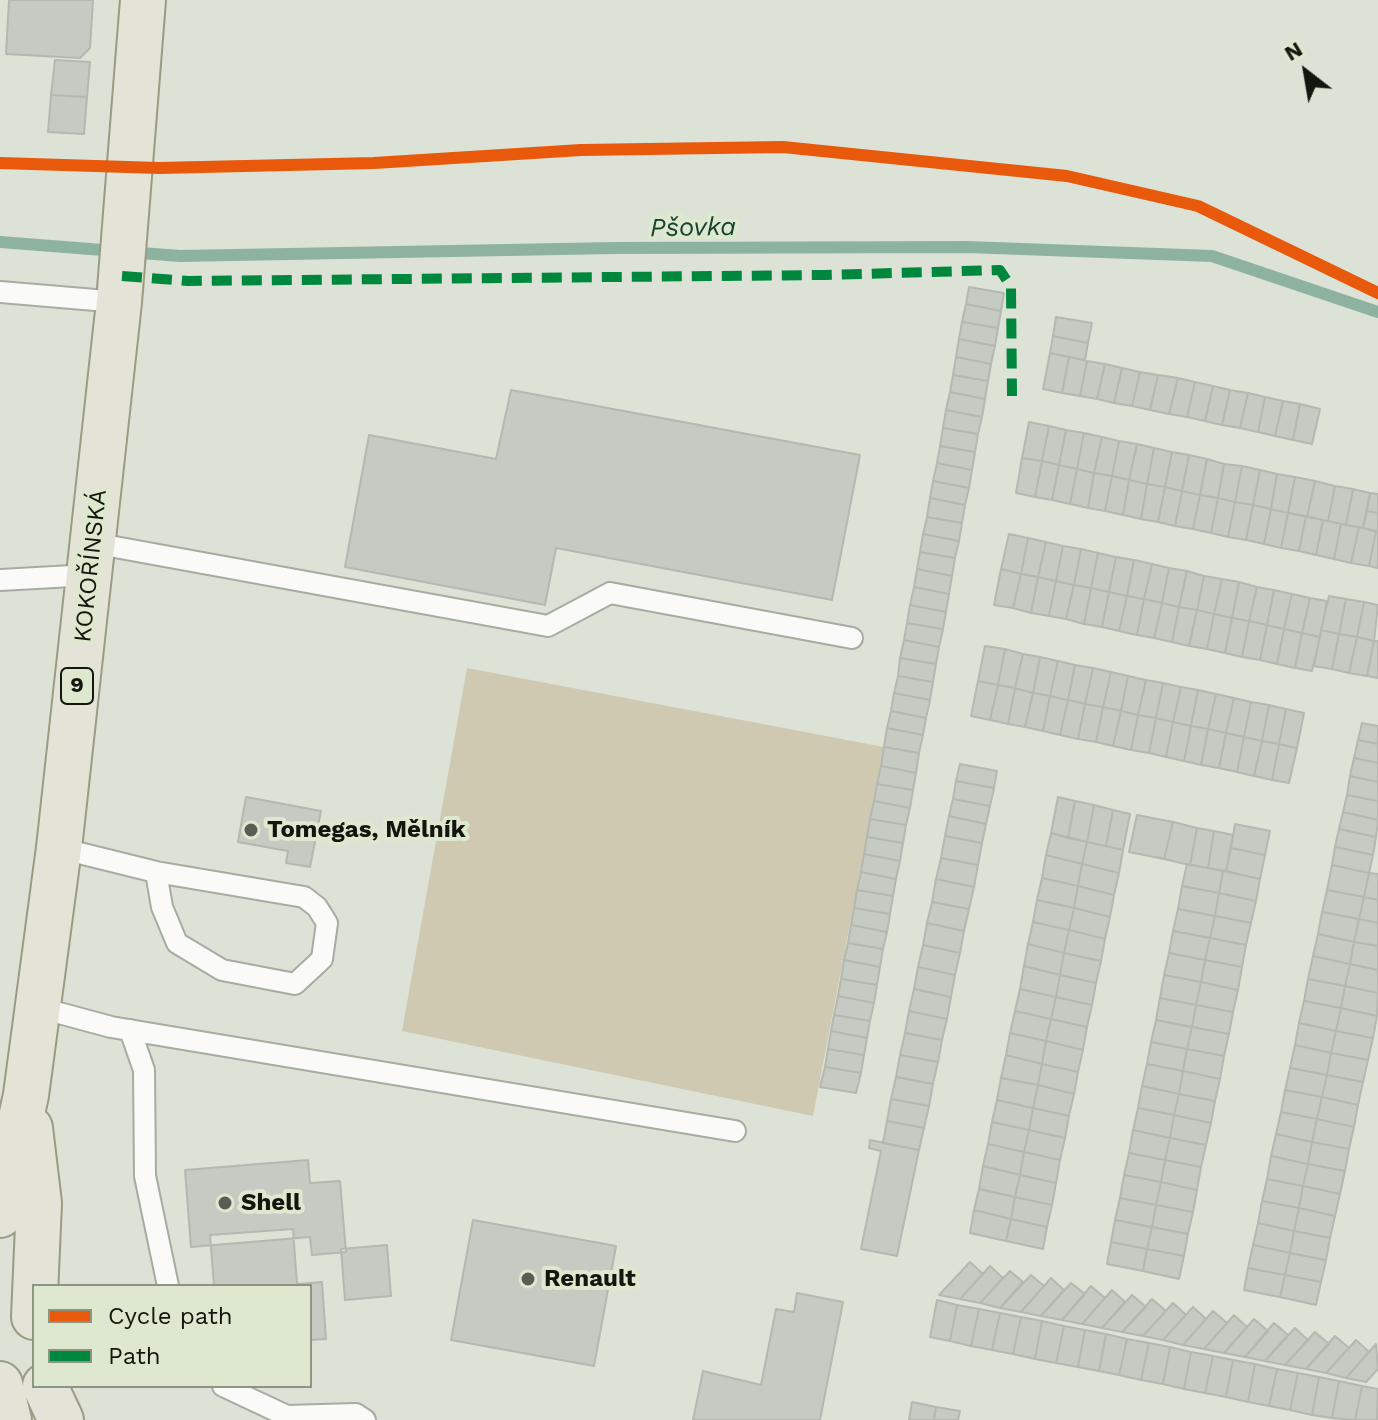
<!DOCTYPE html>
<meta charset="utf-8">
<style>
body{margin:0}
#map{position:relative;width:1378px;height:1420px;overflow:hidden;background:#dce2d5;font-family:"Work Sans",sans-serif}
canvas{display:block}
.legend{position:absolute;left:32px;top:1284px;width:280px;height:104px;box-sizing:border-box;background:#dde8cf;border:2px solid #8c9482;margin:0;padding:10px 14px;list-style:none;font-size:24px;color:#13160e}
.legend li{display:flex;align-items:center;gap:16px;height:40px}
.legend b{width:40px;border:2px solid #8c9482}
.north{position:absolute;left:1266px;top:32px;width:80px;height:80px;-webkit-text-stroke:6px #dde8cf;paint-order:stroke;rotate:329deg;font-size:22px;font-weight:700;line-height:32px;text-align:center;color:#13160e}
.north::after{content:'';display:block;margin:auto;width:28px;height:36px;background:#13160e;clip-path:polygon(50% 0,100% 100%,50% 72%,0 100%)}
</style>
<div id="map">
<canvas width="1378" height="1420"></canvas>
<ul class="legend">
<li><b style="height:10px;background:#e8590c"></b>Cycle path</li>
<li><b style="height:10px;background:#00873e"></b>Path</li>
</ul>
<div class="north">N</div>
</div>
<script>
const g = document.querySelector('canvas').getContext('2d');
g.lineJoin = 'round';
function paint(path, color) { g.fillStyle = color; g.fill(path, 'evenodd'); }
const poly = rows => new Path2D(rows.map(r => 'M' + r).join(''));
function trace(path, color, width, dash) { g.strokeStyle = color; g.lineWidth = width; g.lineCap = dash ? 'butt' : 'round'; g.setLineDash(dash || []); g.stroke(path); }
function write(font, color, halo, rows, align = 'center') {
  g.font = font + ' "Work Sans",sans-serif'; g.lineWidth = 8; g.setLineDash([]); g.textBaseline = 'middle'; g.strokeStyle = halo; g.fillStyle = color; for (const [text, x, y, turn = 0] of rows) {
    g.save(); g.translate(x, y); g.rotate((+turn || 0) * Math.PI / 180); g.textAlign = isNaN(turn) ? turn : align; if (halo) g.strokeText(text, 0, 0); g.fillText(text, 0, 0); g.restore();
  }
}
const green = poly([
 [467,668,884,747,813,1116,402,1031]
]);
const stream = poly([
 [0,242,180,256,615,248,967,247,1212,256,1378,312]
]);
const building = poly([
 [9,0,93,0,90,48,80,58,6,54,9,0],
 [55,60,90,62,87,97,51,95,55,60],
 [51,95,87,97,84,134,48,132,51,95],
 [969,287,1004,293,1001,311,966,304,969,287],
 [966,304,1001,311,998,328,962,322,966,304],
 [1056,317,1092,323,1088,343,1053,336,1056,317],
 [962,322,998,328,995,346,959,339,962,322],
 [1053,336,1088,343,1085,360,1050,353,1053,336],
 [959,339,995,346,991,364,956,357,959,339],
 [1050,353,1069,357,1062,393,1043,389,1050,353],
 [956,357,991,364,988,381,953,375,956,357],
 [1069,357,1087,361,1080,396,1062,393,1069,357],
 [1087,361,1105,364,1097,399,1080,396,1087,361],
 [1105,364,1122,368,1114,403,1097,399,1105,364],
 [1122,368,1140,372,1132,406,1114,403,1122,368],
 [1140,372,1158,375,1150,410,1132,406,1140,372],
 [953,375,988,381,985,399,950,392,953,375],
 [1158,375,1178,378,1169,414,1150,410,1158,375],
 [1178,378,1195,382,1187,417,1169,414,1178,378],
 [1195,382,1213,386,1205,421,1187,417,1195,382],
 [1213,386,1230,390,1222,425,1205,421,1213,386],
 [511,390,860,455,832,600,556,548,545,605,345,567,369,435,496,459,511,390],
 [1230,390,1248,393,1240,428,1222,425,1230,390],
 [950,392,985,399,982,417,946,410,950,392],
 [1248,393,1265,397,1258,432,1240,428,1248,393],
 [1265,397,1283,401,1275,436,1258,432,1265,397],
 [1283,401,1300,404,1293,440,1275,436,1283,401],
 [1300,404,1320,409,1312,444,1293,440,1300,404],
 [946,410,982,417,978,434,943,428,946,410],
 [1029,422,1049,426,1042,461,1022,458,1029,422],
 [1049,426,1066,430,1059,465,1042,461,1049,426],
 [943,428,978,434,975,452,940,446,943,428],
 [1066,430,1084,433,1077,469,1059,465,1066,430],
 [1084,433,1102,437,1094,473,1077,469,1084,433],
 [1102,437,1119,441,1112,476,1094,473,1102,437],
 [1119,441,1137,444,1129,480,1112,476,1119,441],
 [1137,444,1154,448,1147,484,1129,480,1137,444],
 [940,446,975,452,972,470,937,463,940,446],
 [1154,448,1172,452,1165,487,1147,484,1154,448],
 [1172,452,1189,455,1182,491,1165,487,1172,452],
 [1189,455,1207,459,1200,495,1182,491,1189,455],
 [1022,458,1042,461,1035,497,1016,493,1022,458],
 [1207,459,1224,464,1218,498,1200,495,1207,459],
 [1042,461,1059,465,1052,500,1035,497,1042,461],
 [937,463,972,470,969,488,933,481,937,463],
 [1224,464,1242,466,1235,502,1218,498,1224,464],
 [1059,465,1077,469,1070,504,1052,500,1059,465],
 [1242,466,1260,470,1253,505,1235,502,1242,466],
 [1077,469,1094,473,1088,508,1070,504,1077,469],
 [1260,470,1277,474,1271,509,1253,505,1260,470],
 [1094,473,1112,476,1105,511,1088,508,1094,473],
 [1277,474,1295,477,1288,513,1271,509,1277,474],
 [1112,476,1129,480,1123,515,1105,511,1112,476],
 [1295,477,1315,481,1307,517,1288,513,1295,477],
 [1129,480,1147,484,1141,519,1123,515,1129,480],
 [933,481,969,488,965,505,930,498,933,481],
 [1315,481,1335,486,1328,521,1307,517,1315,481],
 [1147,484,1165,487,1158,522,1141,519,1147,484],
 [1335,486,1353,489,1346,525,1328,521,1335,486],
 [1165,487,1182,491,1175,526,1158,522,1165,487],
 [1353,489,1370,493,1363,528,1346,525,1353,489],
 [1182,491,1200,495,1193,529,1175,526,1182,491],
 [1370,493,1378,494,1378,513,1367,511,1370,493],
 [1200,495,1218,498,1211,533,1193,529,1200,495],
 [930,498,965,505,962,523,927,517,930,498],
 [1218,498,1235,502,1228,537,1211,533,1218,498],
 [1235,502,1253,505,1246,540,1228,537,1235,502],
 [1253,505,1271,509,1264,544,1246,540,1253,505],
 [1271,509,1288,513,1281,548,1264,544,1271,509],
 [1367,511,1378,513,1378,532,1363,528,1367,511],
 [1288,513,1306,516,1299,551,1281,548,1288,513],
 [1306,516,1323,520,1316,555,1299,551,1306,516],
 [927,517,962,523,959,541,923,534,927,517],
 [1323,520,1341,524,1334,559,1316,555,1323,520],
 [1341,524,1359,527,1351,563,1334,559,1341,524],
 [1359,527,1376,531,1369,566,1351,563,1359,527],
 [1376,531,1378,532,1378,568,1369,566,1376,531],
 [923,534,959,541,955,558,920,552,923,534],
 [1009,534,1028,538,1021,574,1001,569,1009,534],
 [1028,538,1046,542,1038,577,1021,574,1028,538],
 [1046,542,1063,546,1056,581,1038,577,1046,542],
 [1063,546,1081,549,1074,585,1056,581,1063,546],
 [1081,549,1098,553,1091,588,1074,585,1081,549],
 [920,552,955,558,952,576,917,569,920,552],
 [1098,553,1116,557,1109,592,1091,588,1098,553],
 [1116,557,1134,560,1127,596,1109,592,1116,557],
 [1134,560,1152,564,1144,599,1127,596,1134,560],
 [1152,564,1169,568,1162,603,1144,599,1152,564],
 [1169,568,1187,571,1179,607,1162,603,1169,568],
 [917,569,952,576,949,594,914,587,917,569],
 [1001,569,1021,574,1013,608,994,605,1001,569],
 [1187,571,1204,576,1197,610,1179,607,1187,571],
 [1021,574,1038,577,1031,613,1013,608,1021,574],
 [1204,576,1222,579,1214,614,1197,610,1204,576],
 [1038,577,1056,581,1049,616,1031,613,1038,577],
 [1222,579,1239,582,1232,618,1214,614,1222,579],
 [1056,581,1074,585,1066,619,1049,616,1056,581],
 [1239,582,1257,587,1249,621,1232,618,1239,582],
 [1074,585,1091,588,1084,624,1066,619,1074,585],
 [914,587,949,594,946,612,910,605,914,587],
 [1257,587,1274,590,1267,625,1249,621,1257,587],
 [1091,588,1109,592,1102,627,1084,624,1091,588],
 [1274,590,1292,594,1284,629,1267,625,1274,590],
 [1109,592,1127,596,1119,631,1102,627,1109,592],
 [1292,594,1310,598,1302,633,1284,629,1292,594],
 [1127,596,1144,599,1137,635,1119,631,1127,596],
 [1329,596,1346,599,1339,634,1321,630,1329,596],
 [1310,598,1327,601,1320,637,1302,633,1310,598],
 [1144,599,1162,603,1154,638,1137,635,1144,599],
 [1346,599,1364,602,1357,637,1339,634,1346,599],
 [1364,602,1378,605,1374,641,1357,637,1364,602],
 [1162,603,1179,607,1172,642,1154,638,1162,603],
 [910,605,946,612,943,629,907,623,910,605],
 [1179,607,1197,610,1189,646,1172,642,1179,607],
 [1197,610,1214,614,1207,649,1189,646,1197,610],
 [1214,614,1232,618,1225,653,1207,649,1214,614],
 [1232,618,1249,621,1242,657,1225,653,1232,618],
 [1249,621,1267,625,1260,660,1242,657,1249,621],
 [907,623,943,629,939,647,904,640,907,623],
 [1267,625,1284,629,1277,664,1260,660,1267,625],
 [1284,629,1302,633,1295,668,1277,664,1284,629],
 [1321,630,1339,634,1332,669,1314,666,1321,630],
 [1302,633,1320,637,1312,671,1295,668,1302,633],
 [1339,634,1357,637,1349,673,1332,669,1339,634],
 [1357,637,1374,641,1367,676,1349,673,1357,637],
 [904,640,939,647,936,664,900,658,904,640],
 [1374,641,1378,641,1378,678,1367,676,1374,641],
 [985,646,1005,649,998,685,978,681,985,646],
 [1005,649,1023,654,1015,688,998,685,1005,649],
 [1023,654,1040,657,1033,693,1015,688,1023,654],
 [1040,657,1058,661,1050,696,1033,693,1040,657],
 [900,658,936,664,933,682,898,676,900,658],
 [1058,661,1075,665,1068,700,1050,696,1058,661],
 [1075,665,1093,668,1085,704,1068,700,1075,665],
 [1093,668,1111,672,1103,707,1085,704,1093,668],
 [1111,672,1128,676,1121,711,1103,707,1111,672],
 [898,676,933,682,930,700,894,693,898,676],
 [1128,676,1146,680,1138,715,1121,711,1128,676],
 [1146,680,1163,683,1156,718,1138,715,1146,680],
 [978,681,998,685,990,720,971,716,978,681],
 [1163,683,1181,687,1173,722,1156,718,1163,683],
 [998,685,1015,688,1008,724,990,720,998,685],
 [1181,687,1198,690,1191,726,1173,722,1181,687],
 [1015,688,1033,693,1025,727,1008,724,1015,688],
 [1198,690,1216,694,1208,729,1191,726,1198,690],
 [894,693,930,700,926,718,891,711,894,693],
 [1033,693,1050,696,1043,731,1025,727,1033,693],
 [1216,694,1234,698,1226,733,1208,729,1216,694],
 [1050,696,1068,700,1060,735,1043,731,1050,696],
 [1234,698,1251,702,1244,737,1226,733,1234,698],
 [1068,700,1085,704,1078,739,1060,735,1068,700],
 [1251,702,1269,705,1262,741,1244,737,1251,702],
 [1085,704,1103,707,1096,742,1078,739,1085,704],
 [1269,705,1286,709,1279,744,1262,741,1269,705],
 [1103,707,1121,711,1113,746,1096,742,1103,707],
 [1286,709,1304,713,1297,748,1279,744,1286,709],
 [891,711,926,718,923,735,887,728,891,711],
 [1121,711,1138,715,1131,750,1113,746,1121,711],
 [1138,715,1156,718,1149,753,1131,750,1138,715],
 [1156,718,1173,722,1166,757,1149,753,1156,718],
 [1173,722,1191,726,1184,761,1166,757,1173,722],
 [1362,723,1378,726,1378,744,1358,740,1362,723],
 [1191,726,1208,729,1201,765,1184,761,1191,726],
 [887,728,923,735,919,753,884,747,887,728],
 [1208,729,1226,733,1219,768,1201,765,1208,729],
 [1226,733,1244,737,1237,772,1219,768,1226,733],
 [1244,737,1262,741,1254,776,1237,772,1244,737],
 [1358,740,1378,744,1378,763,1354,758,1358,740],
 [1262,741,1279,744,1272,780,1254,776,1262,741],
 [1279,744,1297,748,1289,783,1272,780,1279,744],
 [884,747,919,753,916,773,881,766,884,747],
 [1354,758,1378,763,1378,782,1350,776,1354,758],
 [960,764,997,771,994,788,956,781,960,764],
 [881,766,916,773,913,790,877,784,881,766],
 [1350,776,1378,782,1378,801,1347,795,1350,776],
 [956,781,994,788,990,806,953,799,956,781],
 [877,784,913,790,910,808,874,801,877,784],
 [1347,795,1378,801,1378,820,1343,812,1347,795],
 [246,797,321,811,310,867,286,863,288,851,238,842,246,797],
 [1058,797,1075,801,1068,838,1051,833,1058,797],
 [953,799,990,806,986,824,949,816,953,799],
 [874,801,910,808,906,825,870,819,874,801],
 [1075,801,1094,805,1087,842,1068,838,1075,801],
 [1094,805,1113,810,1106,846,1087,842,1094,805],
 [1113,810,1130,814,1123,850,1106,846,1113,810],
 [1343,812,1378,820,1376,837,1339,829,1343,812],
 [1137,815,1173,822,1164,859,1129,852,1137,815],
 [949,816,986,824,982,843,945,836,949,816],
 [870,819,906,825,903,843,867,837,870,819],
 [1173,822,1197,828,1190,865,1164,859,1173,822],
 [1235,824,1270,831,1265,855,1231,848,1235,824],
 [1197,828,1214,831,1208,868,1190,865,1197,828],
 [1339,829,1376,837,1373,855,1335,847,1339,829],
 [1214,831,1233,835,1226,871,1208,868,1214,831],
 [1051,833,1087,842,1082,864,1046,855,1051,833],
 [945,836,982,843,978,865,941,858,945,836],
 [867,837,903,843,900,861,864,854,867,837],
 [1087,842,1123,850,1119,873,1082,864,1087,842],
 [1335,847,1373,855,1369,873,1332,865,1335,847],
 [1231,848,1265,855,1260,879,1226,871,1231,848],
 [864,854,900,861,896,879,861,872,864,854],
 [1046,855,1082,864,1078,886,1042,878,1046,855],
 [941,858,978,865,974,887,936,879,941,858],
 [1082,864,1119,873,1114,895,1078,886,1082,864],
 [1187,864,1223,871,1219,893,1182,886,1187,864],
 [1332,865,1369,873,1364,897,1327,890,1332,865],
 [1223,871,1260,879,1256,901,1219,893,1223,871],
 [861,872,896,879,893,896,857,890,861,872],
 [1369,873,1378,874,1378,900,1364,897,1369,873],
 [1042,878,1078,886,1074,908,1037,900,1042,878],
 [936,879,974,887,969,909,932,902,936,879],
 [1078,886,1114,895,1110,917,1074,908,1078,886],
 [1182,886,1219,893,1215,916,1178,909,1182,886],
 [857,890,893,896,890,914,854,908,857,890],
 [1327,890,1364,897,1359,919,1322,912,1327,890],
 [1219,893,1256,901,1251,923,1215,916,1219,893],
 [1364,897,1378,900,1378,923,1359,919,1364,897],
 [1037,900,1074,908,1069,930,1033,922,1037,900],
 [932,902,969,909,964,931,927,923,932,902],
 [854,908,890,914,887,932,851,925,854,908],
 [1074,908,1110,917,1105,939,1069,930,1074,908],
 [1178,909,1215,916,1210,938,1173,931,1178,909],
 [1322,912,1359,919,1354,942,1318,934,1322,912],
 [1215,916,1251,923,1246,945,1210,938,1215,916],
 [1359,919,1378,923,1378,946,1354,942,1359,919],
 [1033,922,1069,930,1064,953,1028,944,1033,922],
 [927,923,964,931,960,953,923,945,927,923],
 [851,925,887,932,883,949,848,943,851,925],
 [1069,930,1105,939,1101,961,1064,953,1069,930],
 [1173,931,1210,938,1205,960,1169,953,1173,931],
 [1318,934,1354,942,1350,964,1313,956,1318,934],
 [1210,938,1246,945,1242,967,1205,960,1210,938],
 [1354,942,1378,946,1378,970,1350,964,1354,942],
 [848,943,883,949,880,967,844,960,848,943],
 [1028,944,1064,953,1060,975,1024,966,1028,944],
 [923,945,960,953,955,975,918,967,923,945],
 [1064,953,1101,961,1096,983,1060,975,1064,953],
 [1169,953,1205,960,1201,982,1164,975,1169,953],
 [1313,956,1350,964,1345,986,1308,979,1313,956],
 [844,960,880,967,877,985,841,979,844,960],
 [1205,960,1242,967,1238,990,1201,982,1205,960],
 [1350,964,1378,970,1378,993,1345,986,1350,964],
 [1024,966,1060,975,1056,997,1020,989,1024,966],
 [918,967,955,975,951,997,914,989,918,967],
 [1060,975,1096,983,1092,1005,1056,997,1060,975],
 [1164,975,1201,982,1196,1005,1160,998,1164,975],
 [841,979,877,985,874,1003,838,996,841,979],
 [1308,979,1345,986,1341,1008,1304,1001,1308,979],
 [1201,982,1238,990,1233,1012,1196,1005,1201,982],
 [1345,986,1378,993,1377,1016,1341,1008,1345,986],
 [914,989,951,997,947,1019,909,1011,914,989],
 [1020,989,1056,997,1051,1019,1015,1011,1020,989],
 [838,996,874,1003,870,1021,834,1015,838,996],
 [1056,997,1092,1005,1087,1027,1051,1019,1056,997],
 [1160,998,1196,1005,1192,1027,1156,1020,1160,998],
 [1304,1001,1341,1008,1336,1031,1299,1023,1304,1001],
 [1196,1005,1233,1012,1229,1034,1192,1027,1196,1005],
 [1341,1008,1377,1016,1373,1038,1336,1031,1341,1008],
 [909,1011,947,1019,942,1040,905,1033,909,1011],
 [1015,1011,1051,1019,1046,1041,1010,1033,1015,1011],
 [834,1015,870,1021,867,1038,831,1031,834,1015],
 [1051,1019,1087,1027,1083,1050,1046,1041,1051,1019],
 [1156,1020,1192,1027,1187,1049,1151,1042,1156,1020],
 [1299,1023,1336,1031,1331,1053,1295,1045,1299,1023],
 [1192,1027,1229,1034,1224,1056,1187,1049,1192,1027],
 [831,1031,867,1038,864,1055,828,1049,831,1031],
 [1336,1031,1373,1038,1368,1060,1331,1053,1336,1031],
 [905,1033,942,1040,938,1062,900,1055,905,1033],
 [1010,1033,1046,1041,1042,1064,1006,1055,1010,1033],
 [1046,1041,1083,1050,1078,1072,1042,1064,1046,1041],
 [1151,1042,1187,1049,1183,1071,1147,1064,1151,1042],
 [1295,1045,1331,1053,1327,1075,1290,1068,1295,1045],
 [828,1049,864,1055,861,1073,825,1067,828,1049],
 [1187,1049,1224,1056,1220,1079,1183,1071,1187,1049],
 [1331,1053,1368,1060,1363,1082,1327,1075,1331,1053],
 [900,1055,938,1062,933,1084,896,1077,900,1055],
 [1006,1055,1042,1064,1038,1085,1001,1078,1006,1055],
 [1042,1064,1078,1072,1074,1094,1038,1085,1042,1064],
 [1147,1064,1183,1071,1179,1094,1142,1086,1147,1064],
 [825,1067,861,1073,856,1093,820,1087,825,1067],
 [1290,1068,1327,1075,1322,1097,1285,1090,1290,1068],
 [1183,1071,1220,1079,1215,1101,1179,1094,1183,1071],
 [1327,1075,1363,1082,1358,1105,1322,1097,1327,1075],
 [896,1077,933,1084,929,1106,891,1099,896,1077],
 [1001,1078,1038,1085,1033,1108,997,1100,1001,1078],
 [1038,1085,1074,1094,1069,1116,1033,1108,1038,1085],
 [1142,1086,1179,1094,1174,1115,1138,1108,1142,1086],
 [1285,1090,1322,1097,1317,1119,1281,1112,1285,1090],
 [1179,1094,1215,1101,1211,1123,1174,1115,1179,1094],
 [1322,1097,1358,1105,1354,1127,1317,1119,1322,1097],
 [891,1099,929,1106,924,1128,887,1121,891,1099],
 [997,1100,1033,1108,1029,1130,992,1122,997,1100],
 [1033,1108,1069,1116,1065,1138,1029,1130,1033,1108],
 [1138,1108,1174,1115,1170,1138,1133,1130,1138,1108],
 [1281,1112,1317,1119,1312,1142,1276,1134,1281,1112],
 [1174,1115,1211,1123,1206,1145,1170,1138,1174,1115],
 [1317,1119,1354,1127,1349,1149,1312,1142,1317,1119],
 [887,1121,924,1128,919,1150,883,1143,887,1121],
 [992,1122,1029,1130,1024,1152,988,1144,992,1122],
 [1029,1130,1065,1138,1060,1160,1024,1152,1029,1130],
 [1133,1130,1170,1138,1165,1160,1129,1153,1133,1130],
 [1276,1134,1312,1142,1308,1164,1271,1156,1276,1134],
 [1170,1138,1206,1145,1201,1167,1165,1160,1170,1138],
 [870,1140,919,1150,897,1256,861,1249,881,1151,869,1148,870,1140],
 [1312,1142,1349,1149,1345,1171,1308,1164,1312,1142],
 [988,1144,1024,1152,1020,1175,983,1166,988,1144],
 [1024,1152,1060,1160,1056,1183,1020,1175,1024,1152],
 [1129,1153,1165,1160,1161,1182,1124,1175,1129,1153],
 [1271,1156,1308,1164,1303,1186,1267,1179,1271,1156],
 [308,1160,310,1183,340,1181,346,1252,312,1255,310,1237,191,1247,185,1170,308,1160],
 [1165,1160,1201,1167,1197,1190,1161,1182,1165,1160],
 [1308,1164,1345,1171,1340,1194,1303,1186,1308,1164],
 [983,1166,1020,1175,1015,1197,979,1189,983,1166],
 [1020,1175,1056,1183,1052,1205,1015,1197,1020,1175],
 [1124,1175,1161,1182,1156,1205,1120,1198,1124,1175],
 [1267,1179,1303,1186,1299,1208,1262,1201,1267,1179],
 [1161,1182,1197,1190,1193,1212,1156,1205,1161,1182],
 [1303,1186,1340,1194,1335,1216,1299,1208,1303,1186],
 [979,1189,1015,1197,1011,1219,974,1210,979,1189],
 [1015,1197,1052,1205,1047,1227,1011,1219,1015,1197],
 [1120,1198,1156,1205,1152,1227,1115,1220,1120,1198],
 [1262,1201,1299,1208,1294,1231,1258,1223,1262,1201],
 [1156,1205,1193,1212,1188,1234,1152,1227,1156,1205],
 [1299,1208,1335,1216,1330,1238,1294,1231,1299,1208],
 [974,1210,1011,1219,1006,1241,970,1233,974,1210],
 [1011,1219,1047,1227,1043,1249,1006,1241,1011,1219],
 [473,1220,616,1246,594,1366,451,1340,473,1220],
 [1115,1220,1152,1227,1147,1249,1111,1242,1115,1220],
 [1258,1223,1294,1231,1290,1253,1253,1245,1258,1223],
 [1152,1227,1188,1234,1184,1256,1147,1249,1152,1227],
 [293,1229,297,1284,322,1282,326,1339,310,1340,310,1286,214,1286,210,1235,293,1229],
 [1294,1231,1330,1238,1326,1260,1290,1253,1294,1231],
 [1111,1242,1147,1249,1143,1271,1107,1264,1111,1242],
 [387,1245,391,1296,345,1300,341,1249,387,1245],
 [1253,1245,1290,1253,1285,1275,1248,1268,1253,1245],
 [1147,1249,1184,1256,1179,1279,1143,1271,1147,1249],
 [1290,1253,1326,1260,1321,1282,1285,1275,1290,1253],
 [970,1262,983,1274,960,1299,939,1295,970,1262],
 [990,1266,1003,1278,980,1303,960,1299,990,1266],
 [1248,1268,1285,1275,1280,1297,1244,1290,1248,1268],
 [1010,1271,1023,1282,1000,1308,980,1303,1010,1271],
 [1031,1275,1044,1286,1021,1312,1000,1308,1031,1275],
 [1285,1275,1321,1282,1316,1305,1280,1297,1285,1275],
 [1051,1278,1064,1290,1041,1316,1021,1312,1051,1278],
 [1071,1283,1085,1294,1062,1320,1041,1316,1071,1283],
 [1091,1286,1105,1298,1082,1324,1062,1320,1091,1286],
 [1112,1290,1125,1302,1102,1328,1082,1324,1112,1290],
 [797,1293,843,1302,820,1420,693,1420,703,1371,761,1385,776,1309,794,1312,797,1293],
 [1132,1295,1146,1307,1122,1332,1102,1328,1132,1295],
 [1152,1299,1166,1311,1143,1336,1122,1332,1152,1299],
 [937,1300,957,1305,950,1341,930,1337,937,1300],
 [1173,1303,1186,1315,1163,1340,1143,1336,1173,1303],
 [957,1305,979,1309,971,1346,950,1341,957,1305],
 [1193,1307,1206,1319,1183,1345,1163,1340,1193,1307],
 [979,1309,1000,1313,992,1350,971,1346,979,1309],
 [1213,1311,1227,1323,1204,1349,1183,1345,1213,1311],
 [1000,1313,1021,1317,1013,1354,992,1350,1000,1313],
 [1234,1315,1247,1327,1224,1353,1204,1349,1234,1315],
 [1021,1317,1042,1321,1035,1359,1013,1354,1021,1317],
 [1254,1319,1268,1331,1245,1357,1224,1353,1254,1319],
 [1042,1321,1064,1326,1056,1363,1035,1359,1042,1321],
 [1274,1323,1288,1335,1265,1361,1245,1357,1274,1323],
 [1064,1326,1085,1330,1078,1367,1056,1363,1064,1326],
 [1295,1328,1308,1340,1285,1365,1265,1361,1295,1328],
 [1085,1330,1106,1334,1099,1371,1078,1367,1085,1330],
 [1315,1332,1329,1344,1306,1369,1285,1365,1315,1332],
 [1106,1334,1127,1339,1119,1375,1099,1371,1106,1334],
 [1335,1336,1349,1348,1326,1373,1306,1369,1335,1336],
 [1127,1339,1149,1343,1141,1380,1119,1375,1127,1339],
 [1356,1340,1369,1352,1346,1378,1326,1373,1356,1340],
 [1149,1343,1170,1347,1163,1384,1141,1380,1149,1343],
 [1376,1344,1378,1369,1366,1382,1346,1378,1376,1344],
 [1170,1347,1191,1352,1184,1389,1163,1384,1170,1347],
 [1191,1352,1213,1356,1205,1393,1184,1389,1191,1352],
 [1213,1356,1233,1360,1226,1397,1205,1393,1213,1356],
 [1233,1360,1255,1364,1248,1402,1226,1397,1233,1360],
 [1255,1364,1277,1369,1269,1406,1248,1402,1255,1364],
 [1277,1369,1298,1373,1290,1410,1269,1406,1277,1369],
 [1298,1373,1319,1377,1312,1415,1290,1410,1298,1373],
 [1319,1377,1339,1381,1332,1418,1312,1415,1319,1377],
 [1339,1381,1362,1386,1355,1420,1332,1418,1339,1381],
 [1362,1386,1378,1389,1377,1420,1355,1420,1362,1386],
 [912,1402,936,1407,934,1420,909,1420,912,1402],
 [936,1407,960,1411,958,1420,934,1420,936,1407]
]);
const lane = poly([
 [0,292,119,302],
 [93,543,548,626,610,593,852,638],
 [0,580,90,575],
 [59,848,156,872,304,897,317,907,327,923,322,959,295,984,222,970,177,943,162,907,156,872],
 [37,1007,111,1027,735,1131],
 [130,1030,144,1070,145,1176,168,1286],
 [223,1386,287,1416,356,1414,365,1420]
]);
const primary = poly([
 [30,1128,39,1203,34,1317],
 [0,1215,26,1095,59,848,119,302,143,0],
 [0,1384,9,1420],
 [45,1386,61,1420]
]);
const quiet = poly([
 [122,276,188,281,825,275,1000,270,1011,287,1012,396]
]);
const cycleway = poly([
 [0,163,159,168,374,163,581,150,783,147,1067,176,1198,206,1378,293]
]);
const markers = [
 [251,830,8,"#595d54"],
 [225,1203,8,"#595d54"],
 [528,1279,8,"#595d54"]
];
const shields = [
 [77,686,32]
];
const shieldNames = [
 ["9",77,686]
];
const streetNames = [
 ["KOKOŘÍNSKÁ",91,566,-84]
];
const poiNames = [
 ["Tomegas, Mělník",267,830],
 ["Shell",241,1203],
 ["Renault",544,1279]
];
const waterNames = [
 ["Pšovka",693,228,-1]
];
paint(green, '#cfc9b1');
trace(stream, '#8eb2a0', 12);
paint(building, '#c5cbc2');
trace(building, '#b3b9b0', 2);
trace(lane, '#a7aca1', 24);
trace(primary, '#999b82', 48);
trace(lane, '#fafbf9', 20);
trace(primary, '#e3e4d7', 44);
trace(quiet, '#00873e', 10, [20, 10]);
trace(cycleway, '#e8590c', 12);
for (const [x, y, r, color] of markers) { const dot = new Path2D(); dot.arc(x, y, r, 0, 2 * Math.PI); g.fillStyle = color; g.fill(dot); trace(dot, '#dde8cf', 3); }
for (const [x, y, w] of shields) { const box = new Path2D(); box.roundRect(x - w / 2, y - 18, w, 36, 6); g.fillStyle = '#dde8cf'; g.fill(box); trace(box, '#13160e', 2); }
write('bold 22px', '#13160e', null, shieldNames);
write('24px', '#13160e', '#dde8cf', streetNames);
write('bold 24px', '#13160e', '#dde8cf', poiNames, 'left');
write('italic 26px', '#174232', '#dde8cf', waterNames);
</script>
